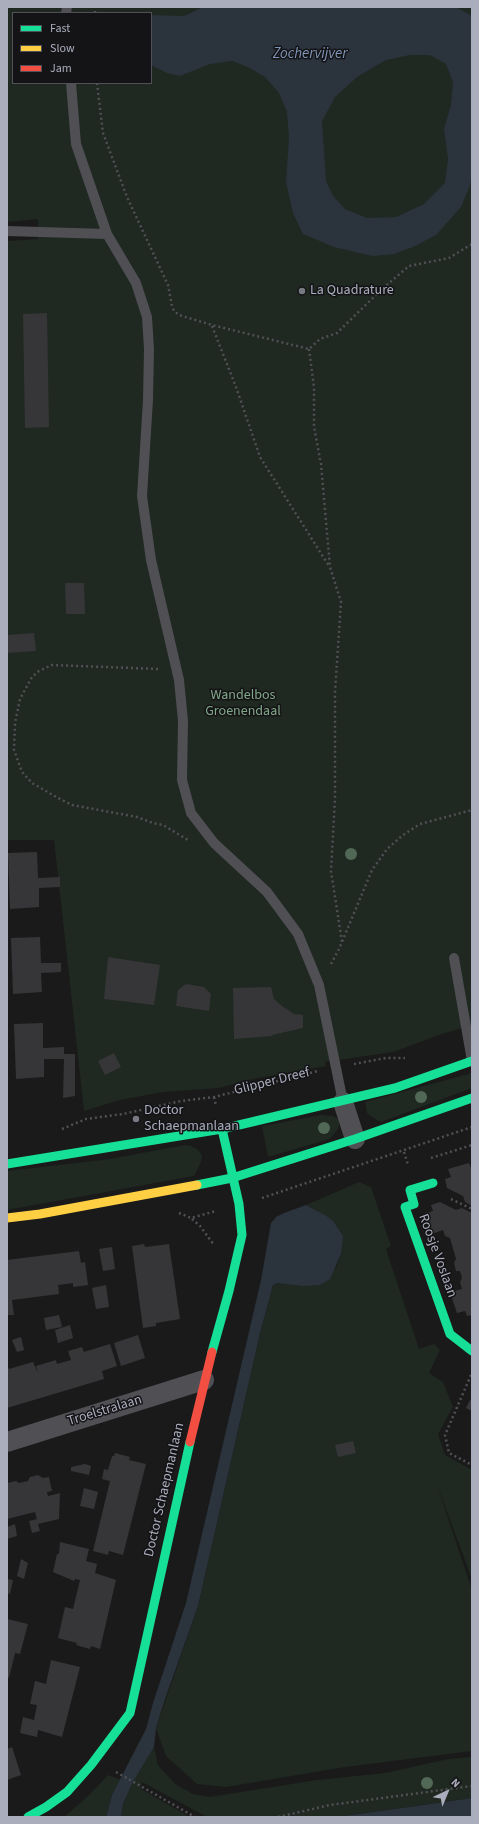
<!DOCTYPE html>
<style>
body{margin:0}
#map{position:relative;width:479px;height:1824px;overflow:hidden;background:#1a1a1a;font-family:"Source Sans 3",sans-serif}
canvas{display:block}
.frame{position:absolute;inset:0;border:8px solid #aaadbc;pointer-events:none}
.legend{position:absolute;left:12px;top:12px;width:140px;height:72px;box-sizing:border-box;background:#141316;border:1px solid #505158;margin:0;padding:5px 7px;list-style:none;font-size:12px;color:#aaadbc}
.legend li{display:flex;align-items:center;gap:8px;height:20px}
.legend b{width:20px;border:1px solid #505158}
.north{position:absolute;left:427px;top:1772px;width:40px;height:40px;-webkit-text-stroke:3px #141316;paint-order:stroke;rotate:44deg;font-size:11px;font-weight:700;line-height:16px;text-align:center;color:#aaadbc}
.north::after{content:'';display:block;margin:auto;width:14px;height:18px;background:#aaadbc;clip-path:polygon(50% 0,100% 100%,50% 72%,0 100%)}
</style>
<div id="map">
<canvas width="479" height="1824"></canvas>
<div class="frame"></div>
<ul class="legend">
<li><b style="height:5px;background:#16e098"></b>Fast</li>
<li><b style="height:5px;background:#ffcf43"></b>Slow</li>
<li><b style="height:5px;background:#f24e42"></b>Jam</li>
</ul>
<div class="north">N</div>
</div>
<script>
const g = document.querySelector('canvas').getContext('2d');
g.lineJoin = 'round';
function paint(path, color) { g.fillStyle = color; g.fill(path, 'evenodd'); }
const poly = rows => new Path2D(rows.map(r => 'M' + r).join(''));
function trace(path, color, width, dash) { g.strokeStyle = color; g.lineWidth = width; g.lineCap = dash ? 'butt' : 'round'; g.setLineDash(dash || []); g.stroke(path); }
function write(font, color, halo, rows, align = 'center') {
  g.font = font + ' "Source Sans 3",sans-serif'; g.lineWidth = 3; g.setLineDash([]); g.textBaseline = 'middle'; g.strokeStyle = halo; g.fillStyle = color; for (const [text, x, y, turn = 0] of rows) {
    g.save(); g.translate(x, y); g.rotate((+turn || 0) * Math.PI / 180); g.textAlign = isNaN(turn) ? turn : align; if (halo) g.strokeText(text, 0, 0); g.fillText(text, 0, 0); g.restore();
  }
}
const green = poly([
 [7,7,472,7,472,1025,442,1034,393,1052,325,1062,326,1066,248,1080,219,1088,163,1092,120,1100,84,1111,54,840,7,840,7,241,38,239,38,219,7,222],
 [13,13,151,13,151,83,13,83],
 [472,1073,472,1088,381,1122,372,1117,367,1113,365,1102],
 [321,1115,333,1116,340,1120,338,1129,330,1139,268,1157,262,1126],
 [185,1145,191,1146,197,1149,202,1155,201,1162,194,1176,7,1210,7,1171,110,1159],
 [359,1182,371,1187,391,1246,386,1249,419,1349,434,1344,440,1350,429,1373,443,1382,453,1407,438,1434,445,1455,472,1470,472,1579,437,1485,472,1590,472,1751,345,1767,226,1787,197,1784,166,1756,156,1728,198,1606,260,1333,273,1285,336,1268,341,1254,318,1211,306,1205],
 [154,1747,158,1765,175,1784,193,1794,209,1797,317,1780,385,1773,448,1759,472,1757,472,1798,337,1817,207,1817,142,1782,141,1789,190,1817,121,1817,123,1804,133,1782],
 [108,1775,121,1780,112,1795,106,1817,64,1817,87,1797]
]);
const water = poly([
 [203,7,456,7,472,16,472,173,470,185,461,207,436,235,413,247,394,254,373,256,359,253,334,247,303,234,293,213,286,182,289,138,287,112,279,93,265,77,248,67,232,61,210,64,180,76,167,73,151,65,151,15,184,16],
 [410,55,430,55,446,64,453,82,451,105,444,129,448,159,445,183,424,204,396,217,367,218,345,209,333,196,326,181,322,121,335,97,357,77,386,60],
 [306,1205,325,1215,333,1221,343,1236,341,1254,330,1279,320,1285,303,1286,278,1283,273,1285,260,1333,198,1606,164,1702,156,1728,154,1747,133,1782,123,1804,121,1817,106,1817,112,1795,146,1729,153,1703,186,1603,261,1280,271,1223,276,1217,284,1213],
 [472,1798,472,1817,337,1817,416,1806]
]);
const building = poly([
 [47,313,49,427,25,428,23,314],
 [65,583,84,583,85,614,66,614],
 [34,633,36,651,7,653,7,635],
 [37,852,38,878,60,877,60,887,39,888,39,907,10,909,8,853],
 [40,937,41,963,61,963,61,972,41,973,42,992,13,994,11,938],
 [108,957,160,965,154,1005,104,999],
 [186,984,204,987,211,994,209,1011,176,1006,178,990],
 [271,987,274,999,282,1006,294,1014,303,1015,303,1028,272,1035,273,1036,234,1039,233,988],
 [43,1023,43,1048,64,1047,64,1054,75,1054,75,1096,63,1098,64,1059,44,1059,44,1077,16,1079,14,1024],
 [114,1053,121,1067,105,1075,98,1061],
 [469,1163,472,1171,472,1206,465,1202,463,1196,447,1188,445,1179,451,1177,448,1169],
 [440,1202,456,1210,462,1208,472,1213,472,1315,467,1316,465,1311,457,1313,450,1292,462,1289,460,1282,462,1278,460,1271,456,1271,454,1263,456,1259,450,1238,445,1236,443,1230,432,1234,425,1213,433,1211,431,1205],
 [144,1244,145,1247,169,1244,180,1319,156,1323,156,1326,143,1328,132,1246],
 [112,1247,115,1269,103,1271,99,1249],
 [79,1251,81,1263,85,1262,88,1285,73,1287,73,1283,58,1285,59,1294,12,1300,14,1315,7,1315,7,1260],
 [106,1285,109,1307,96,1309,92,1288],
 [59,1315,62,1327,46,1330,44,1318],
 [70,1325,73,1338,58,1343,55,1330],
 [138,1335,145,1358,121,1366,114,1343],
 [21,1337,24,1350,17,1352,12,1340],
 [110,1344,117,1366,102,1371,104,1379,7,1408,7,1365,9,1369,33,1362,38,1373,36,1366,56,1360,57,1364,71,1360,68,1351,82,1347,84,1352],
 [470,1400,472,1401,472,1411,466,1408],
 [353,1441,356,1453,338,1457,335,1445],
 [115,1453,130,1457,129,1460,146,1464,123,1555,109,1551,108,1555,93,1551,110,1481,102,1479,104,1469,108,1470,112,1456,114,1456],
 [85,1464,91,1466,89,1475,71,1471,71,1467],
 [38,1475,43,1478,49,1477,52,1491,47,1492,48,1496,60,1493,59,1519,38,1524,40,1531,32,1533,29,1521,37,1519,35,1512,7,1519,7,1483,16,1481,19,1483,28,1481,30,1477],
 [84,1488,98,1492,94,1509,80,1506],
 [15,1524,17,1536,7,1539,7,1527],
 [60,1542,89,1549,86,1561,97,1564,95,1573,116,1580,100,1649,91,1646,90,1649,76,1645,77,1643,58,1638,65,1607,73,1609,80,1580,75,1579,74,1581,53,1572,57,1554,59,1554],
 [21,1559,28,1563,24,1579,17,1576],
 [7,1579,13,1580,10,1594,7,1593],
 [7,1619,28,1624,20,1654,15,1653,9,1678,7,1677],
 [51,1660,80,1667,62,1737,38,1730,37,1737,20,1733,23,1717,34,1720,37,1705,30,1704,35,1681,46,1684],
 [12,1747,21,1775,7,1780,7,1749]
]);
const path = poly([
 [95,13,95,7],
 [97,83,103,133,127,197,168,285,172,306,174,311,179,315,212,325,309,349,320,339,337,333,381,290,409,266,449,258,472,244],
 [212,326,236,387,260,457,329,566],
 [309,349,314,387,314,427,321,464,330,567,341,602,335,692,335,798,331,871,342,942],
 [158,669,52,665,39,671,32,677,20,699,15,723,14,750,22,772,32,783,58,798,72,805,137,817,153,823,163,825,188,840],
 [331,964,339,949,372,870,387,849,403,835,420,824,472,810],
 [354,1064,386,1058,405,1058],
 [214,1097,216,1106],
 [62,1129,86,1119,123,1114,181,1101,214,1097,318,1071],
 [404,1152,408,1165],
 [431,1158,472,1145],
 [262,1198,472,1127],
 [451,1199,472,1209],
 [179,1213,191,1218,216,1211],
 [192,1219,200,1226,214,1245],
 [471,1375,445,1435,449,1453,472,1465],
 [116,1772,195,1817],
 [278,1817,330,1805,472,1786]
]);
const lane = poly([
 [66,13,67,7],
 [71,83,76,144,107,234,136,283,147,317,149,349,148,400,142,496,151,560,179,680,183,721,182,780,191,813,214,843,267,892,298,934,319,985,343,1102],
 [7,231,107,234],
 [454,958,472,1061]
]);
const street = poly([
 [343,1102,355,1139],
 [7,1442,204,1380]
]);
const fast = poly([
 [7,1164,222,1129,395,1088,472,1061],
 [433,1183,410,1190,414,1204,405,1207,450,1334,472,1351],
 [197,1185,232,1178,355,1139,472,1098],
 [212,1352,229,1291,242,1235,239,1204,222,1129],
 [28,1817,46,1807,67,1792,91,1765,130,1713,190,1442]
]);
const slow = poly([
 [7,1218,40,1214,197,1185]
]);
const jam = poly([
 [190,1442,212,1352]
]);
const trees = [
 [351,854],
 [421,1097],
 [324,1128],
 [427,1783]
];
const markers = [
 [302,291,4,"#787a83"],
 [136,1119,4,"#787a83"]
];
const poiNames = [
 ["La Quadrature",310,291],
 ["Doctor",144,1111],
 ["Schaepmanlaan",144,1127]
];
const parkNames = [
 ["Wandelbos",243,696],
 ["Groenendaal",243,712]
];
const streetNames = [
 ["Glipper Dreef",272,1082,-14],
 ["Roosje Voslaan",437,1256,70],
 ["Troelstralaan",105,1411,-17],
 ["Doctor Schaepmanlaan",165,1490,-77]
];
const waterNames = [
 ["Zochervijver",310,55]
];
paint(green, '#1f2821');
paint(water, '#2b333d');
paint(building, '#363638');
trace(path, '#505056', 2.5, [2, 3]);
trace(lane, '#4f4f54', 10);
trace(street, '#4f4f54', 20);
trace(fast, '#16e098', 9);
trace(slow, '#ffcf43', 9);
trace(jam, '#f24e42', 9);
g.fillStyle = '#526856';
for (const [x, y] of trees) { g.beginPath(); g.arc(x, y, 6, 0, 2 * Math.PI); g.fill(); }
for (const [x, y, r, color] of markers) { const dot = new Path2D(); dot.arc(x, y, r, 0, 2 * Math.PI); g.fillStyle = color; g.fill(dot); trace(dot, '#141316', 1.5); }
write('14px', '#aaadbc', '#141316', poiNames, 'left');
write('14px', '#80a888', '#141316', parkNames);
write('14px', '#aaadbc', '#141316', streetNames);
write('italic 15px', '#7f96b8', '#141316', waterNames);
</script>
